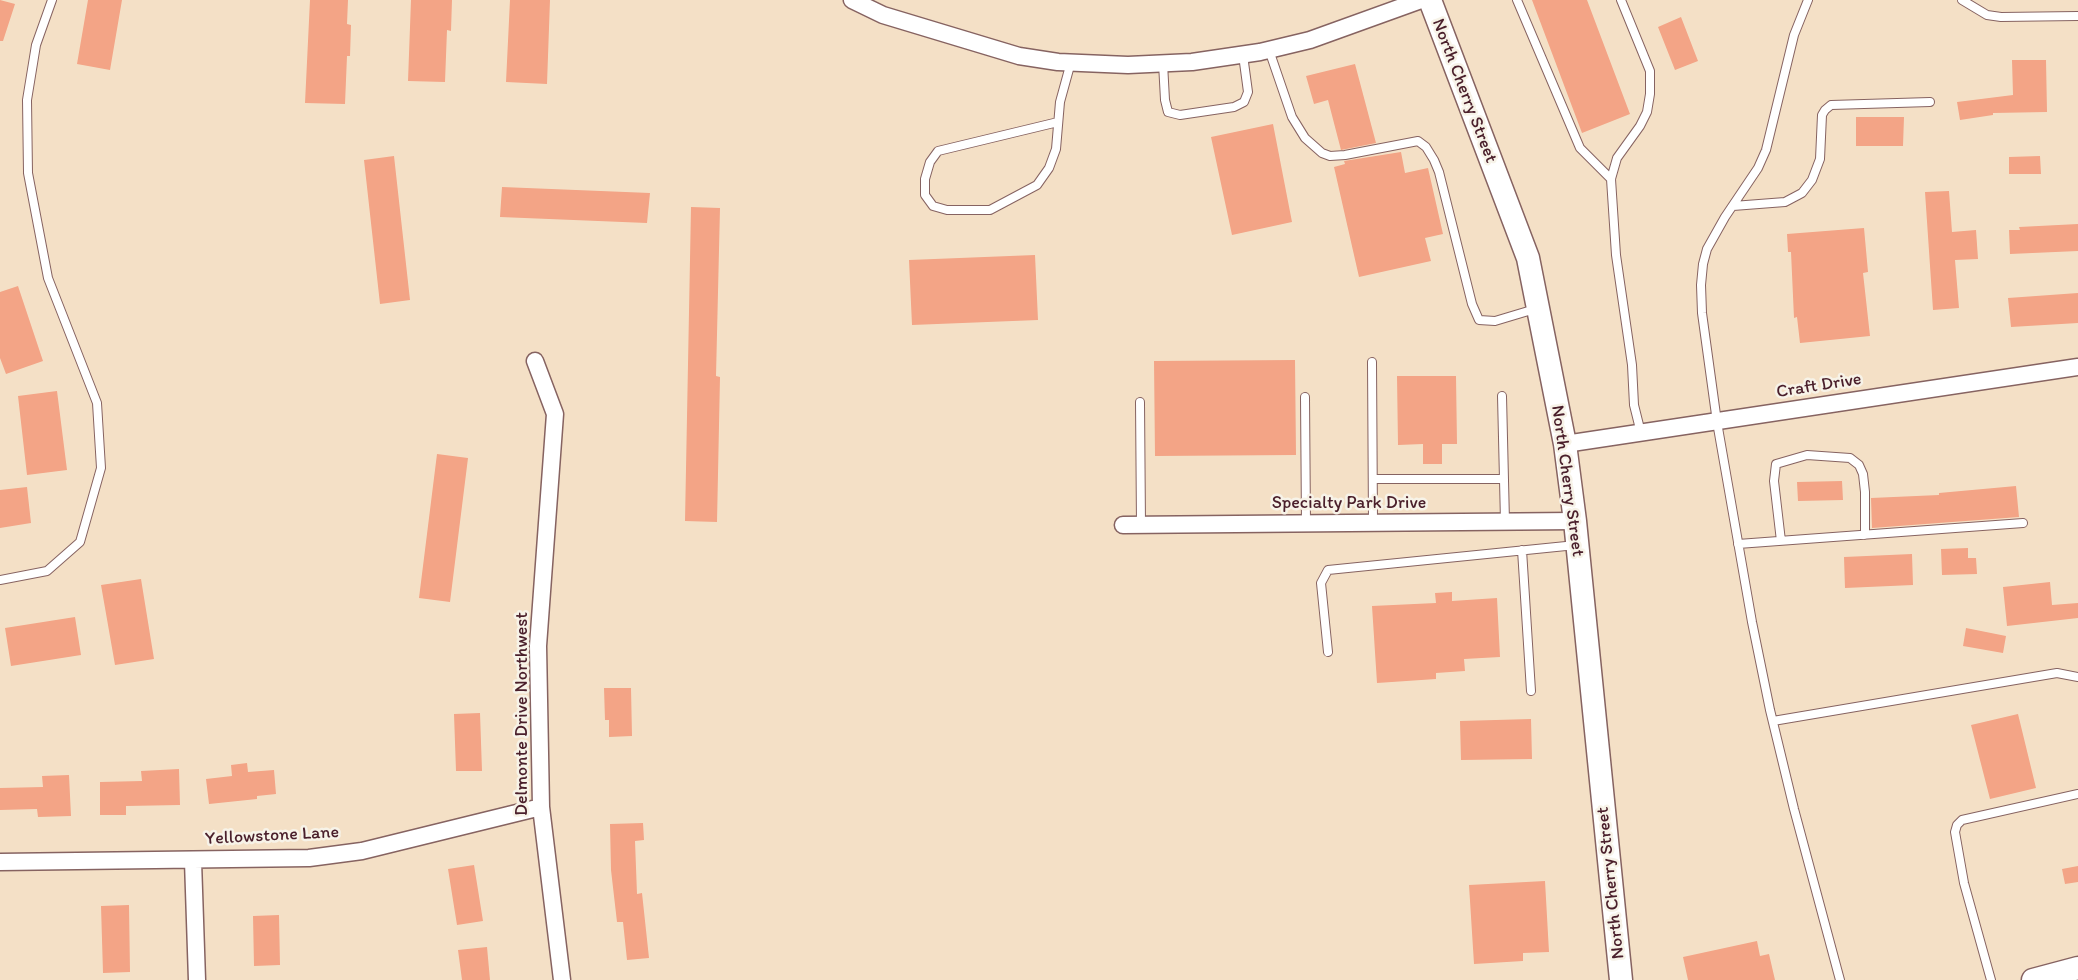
<!DOCTYPE html>
<style>
body{margin:0}
canvas{display:block;background:#f4e0c6}
</style>
<canvas width="2078" height="980"></canvas>
<script>
const g = document.querySelector('canvas').getContext('2d');
g.lineJoin = 'round';
function paint(path, color) { g.fillStyle = color; g.fill(path, 'evenodd'); }
const poly = rows => new Path2D(rows.map(r => 'M' + r).join(''));
function trace(path, color, width, dash) { g.strokeStyle = color; g.lineWidth = width; g.lineCap = dash ? 'butt' : 'round'; g.setLineDash(dash || []); g.stroke(path); }
function write(font, color, halo, rows, align = 'center') {
  g.font = font + ' Itim,sans-serif'; g.lineWidth = 5; g.setLineDash([]); g.textBaseline = 'middle'; g.strokeStyle = halo; g.fillStyle = color; for (const [text, x, y, turn = 0] of rows) {
    g.save(); g.translate(x, y); g.rotate((+turn || 0) * Math.PI / 180); g.textAlign = isNaN(turn) ? turn : align; if (halo) g.strokeText(text, 0, 0); g.fillText(text, 0, 0); g.restore();
  }
}
const building = poly([
 [0,0,15,4,3,41,0,41],
 [88,0,122,0,110,70,77,64],
 [310,0,348,0,347,24,351,25,350,56,347,56,345,104,305,103],
 [411,0,452,0,451,31,447,30,445,82,408,81],
 [510,0,550,0,547,84,506,82],
 [1532,0,1587,0,1630,114,1582,133],
 [1681,17,1698,61,1675,70,1658,27],
 [2012,60,2046,60,2047,112,1993,113,1993,115,1960,120,1957,102,2013,95],
 [1355,64,1376,143,1341,150,1328,100,1314,104,1306,76],
 [1856,117,1904,117,1903,146,1856,146],
 [1273,124,1292,222,1232,235,1211,137],
 [1401,152,1405,173,1428,168,1443,234,1425,238,1431,261,1359,277,1334,167,1345,164,1344,161],
 [394,156,410,300,380,304,364,160],
 [2040,156,2041,174,2009,174,2009,157],
 [502,187,650,193,647,223,500,217],
 [1949,191,1952,232,1976,230,1978,259,1955,260,1959,308,1933,310,1925,192],
 [691,207,720,208,716,376,720,377,717,522,685,521],
 [2078,224,2078,251,2010,254,2009,230,2020,230,2019,227],
 [1864,228,1868,272,1863,273,1870,336,1800,343,1797,317,1794,318,1791,252,1788,252,1787,234],
 [1035,255,1038,320,912,325,909,260],
 [18,286,43,361,6,374,0,358,0,292],
 [2078,293,2078,323,2011,327,2008,298],
 [1295,360,1296,455,1155,456,1154,361],
 [1397,376,1456,376,1457,444,1442,444,1442,464,1423,464,1423,444,1398,445],
 [57,391,67,470,27,475,18,396],
 [437,454,468,458,450,602,419,598],
 [1842,481,1843,500,1798,501,1797,482],
 [2016,486,2019,517,1872,528,1871,498,1939,495,1939,493],
 [27,487,31,523,0,528,0,490],
 [1968,548,1968,558,1976,558,1977,574,1942,575,1941,549],
 [1912,554,1913,585,1845,588,1844,557],
 [141,579,154,659,115,665,101,585],
 [2050,582,2052,605,2078,603,2078,618,2007,626,2003,587],
 [1452,592,1452,601,1497,598,1500,657,1464,659,1465,671,1436,673,1436,679,1377,683,1372,606,1436,603,1435,593],
 [75,617,81,655,11,666,5,628],
 [1966,628,2006,636,2003,653,1963,646],
 [604,688,631,688,632,736,609,737,609,720,605,720],
 [480,713,482,771,456,771,454,714],
 [2018,714,2036,788,1990,799,1971,725],
 [1531,719,1532,759,1461,760,1460,721],
 [247,763,248,772,274,770,276,794,257,796,257,799,209,804,206,779,232,776,231,765],
 [179,769,180,805,126,806,126,815,100,815,100,782,142,781,141,771],
 [69,775,71,816,38,817,37,809,0,810,0,788,43,787,42,776],
 [643,823,644,840,635,841,637,894,642,893,649,958,627,960,623,922,617,922,611,870,610,824],
 [474,865,483,921,457,925,448,869],
 [2078,866,2078,882,2065,884,2062,869],
 [1545,881,1549,952,1523,953,1523,961,1474,964,1469,885],
 [129,905,130,972,103,973,101,906],
 [279,915,280,965,254,966,253,916],
 [1757,941,1760,956,1769,954,1775,980,1688,980,1683,957],
 [487,947,490,980,462,980,458,950]
]);
const service = poly([
 [1517,0,1580,148,1611,179],
 [1621,0,1650,71,1650,94,1647,112,1640,126,1617,158,1611,179,1616,255,1632,365,1634,405,1641,433],
 [1808,0,1794,35,1766,150,1758,168,1725,217,1707,249,1703,264,1701,285,1702,313,1717,422,1752,622,1770,710,1794,809,1840,980],
 [1962,0,1987,15,2001,17,2078,16],
 [1269,50,1292,117,1305,138,1322,153,1330,156,1345,155,1418,141,1426,147,1434,160,1439,172,1472,304,1479,320,1495,321,1535,309],
 [1163,63,1165,100,1168,112,1180,115,1234,107,1244,102,1248,92,1243,55],
 [1058,122,938,151,930,162,925,179,925,195,933,206,947,210,990,210,1037,185,1049,168,1056,149,1060,102,1071,62],
 [1733,206,1785,202,1802,193,1812,180,1820,159,1822,115,1825,110,1831,105,1930,102],
 [1372,362,1373,523],
 [1502,396,1505,522],
 [1305,397,1306,524],
 [1140,402,1141,525],
 [1373,479,1504,479],
 [1781,541,1774,481,1776,464,1807,455,1850,458,1859,465,1863,474,1865,492,1865,535],
 [1738,544,2023,523],
 [1522,550,1531,691],
 [0,580,47,571,80,542,101,468,97,403,48,278,28,173,27,100,36,45,52,0],
 [1328,652,1321,583,1328,570,1576,545],
 [1773,721,2057,673,2078,677],
 [1991,980,1964,883,1955,832,1957,825,1962,820,2078,794]
]);
const minor = poly([
 [852,0,883,15,1019,56,1058,62,1128,65,1192,62,1260,52,1310,40,1421,0],
 [535,361,555,414,538,646,541,807,562,980],
 [1565,444,2078,367],
 [1123,525,1575,521],
 [193,861,197,980],
 [0,862,309,858,362,851,541,807]
]);
const secondary = poly([
 [1430,0,1528,258,1565,444,1575,521,1621,980],
 [2033,980,2078,968]
]);
const streetNames = [
 ["North Cherry Street",1464,91,69],
 ["Craft Drive",1819,386,-9],
 ["North Cherry Street",1567,481,82],
 ["Specialty Park Drive",1349,503],
 ["Delmonte Drive Northwest",522,714,-90],
 ["Yellowstone Lane",272,836,-3],
 ["North Cherry Street",1611,883,-96]
];
paint(building, '#f3a486');
trace(service, '#866361', 10);
trace(minor, '#866361', 19);
trace(secondary, '#866361', 25);
trace(service, '#fff', 8);
trace(minor, '#fff', 16);
trace(secondary, '#fff', 22);
write('18px', '#4a1f2b', '#f7f3e8', streetNames);
</script>
